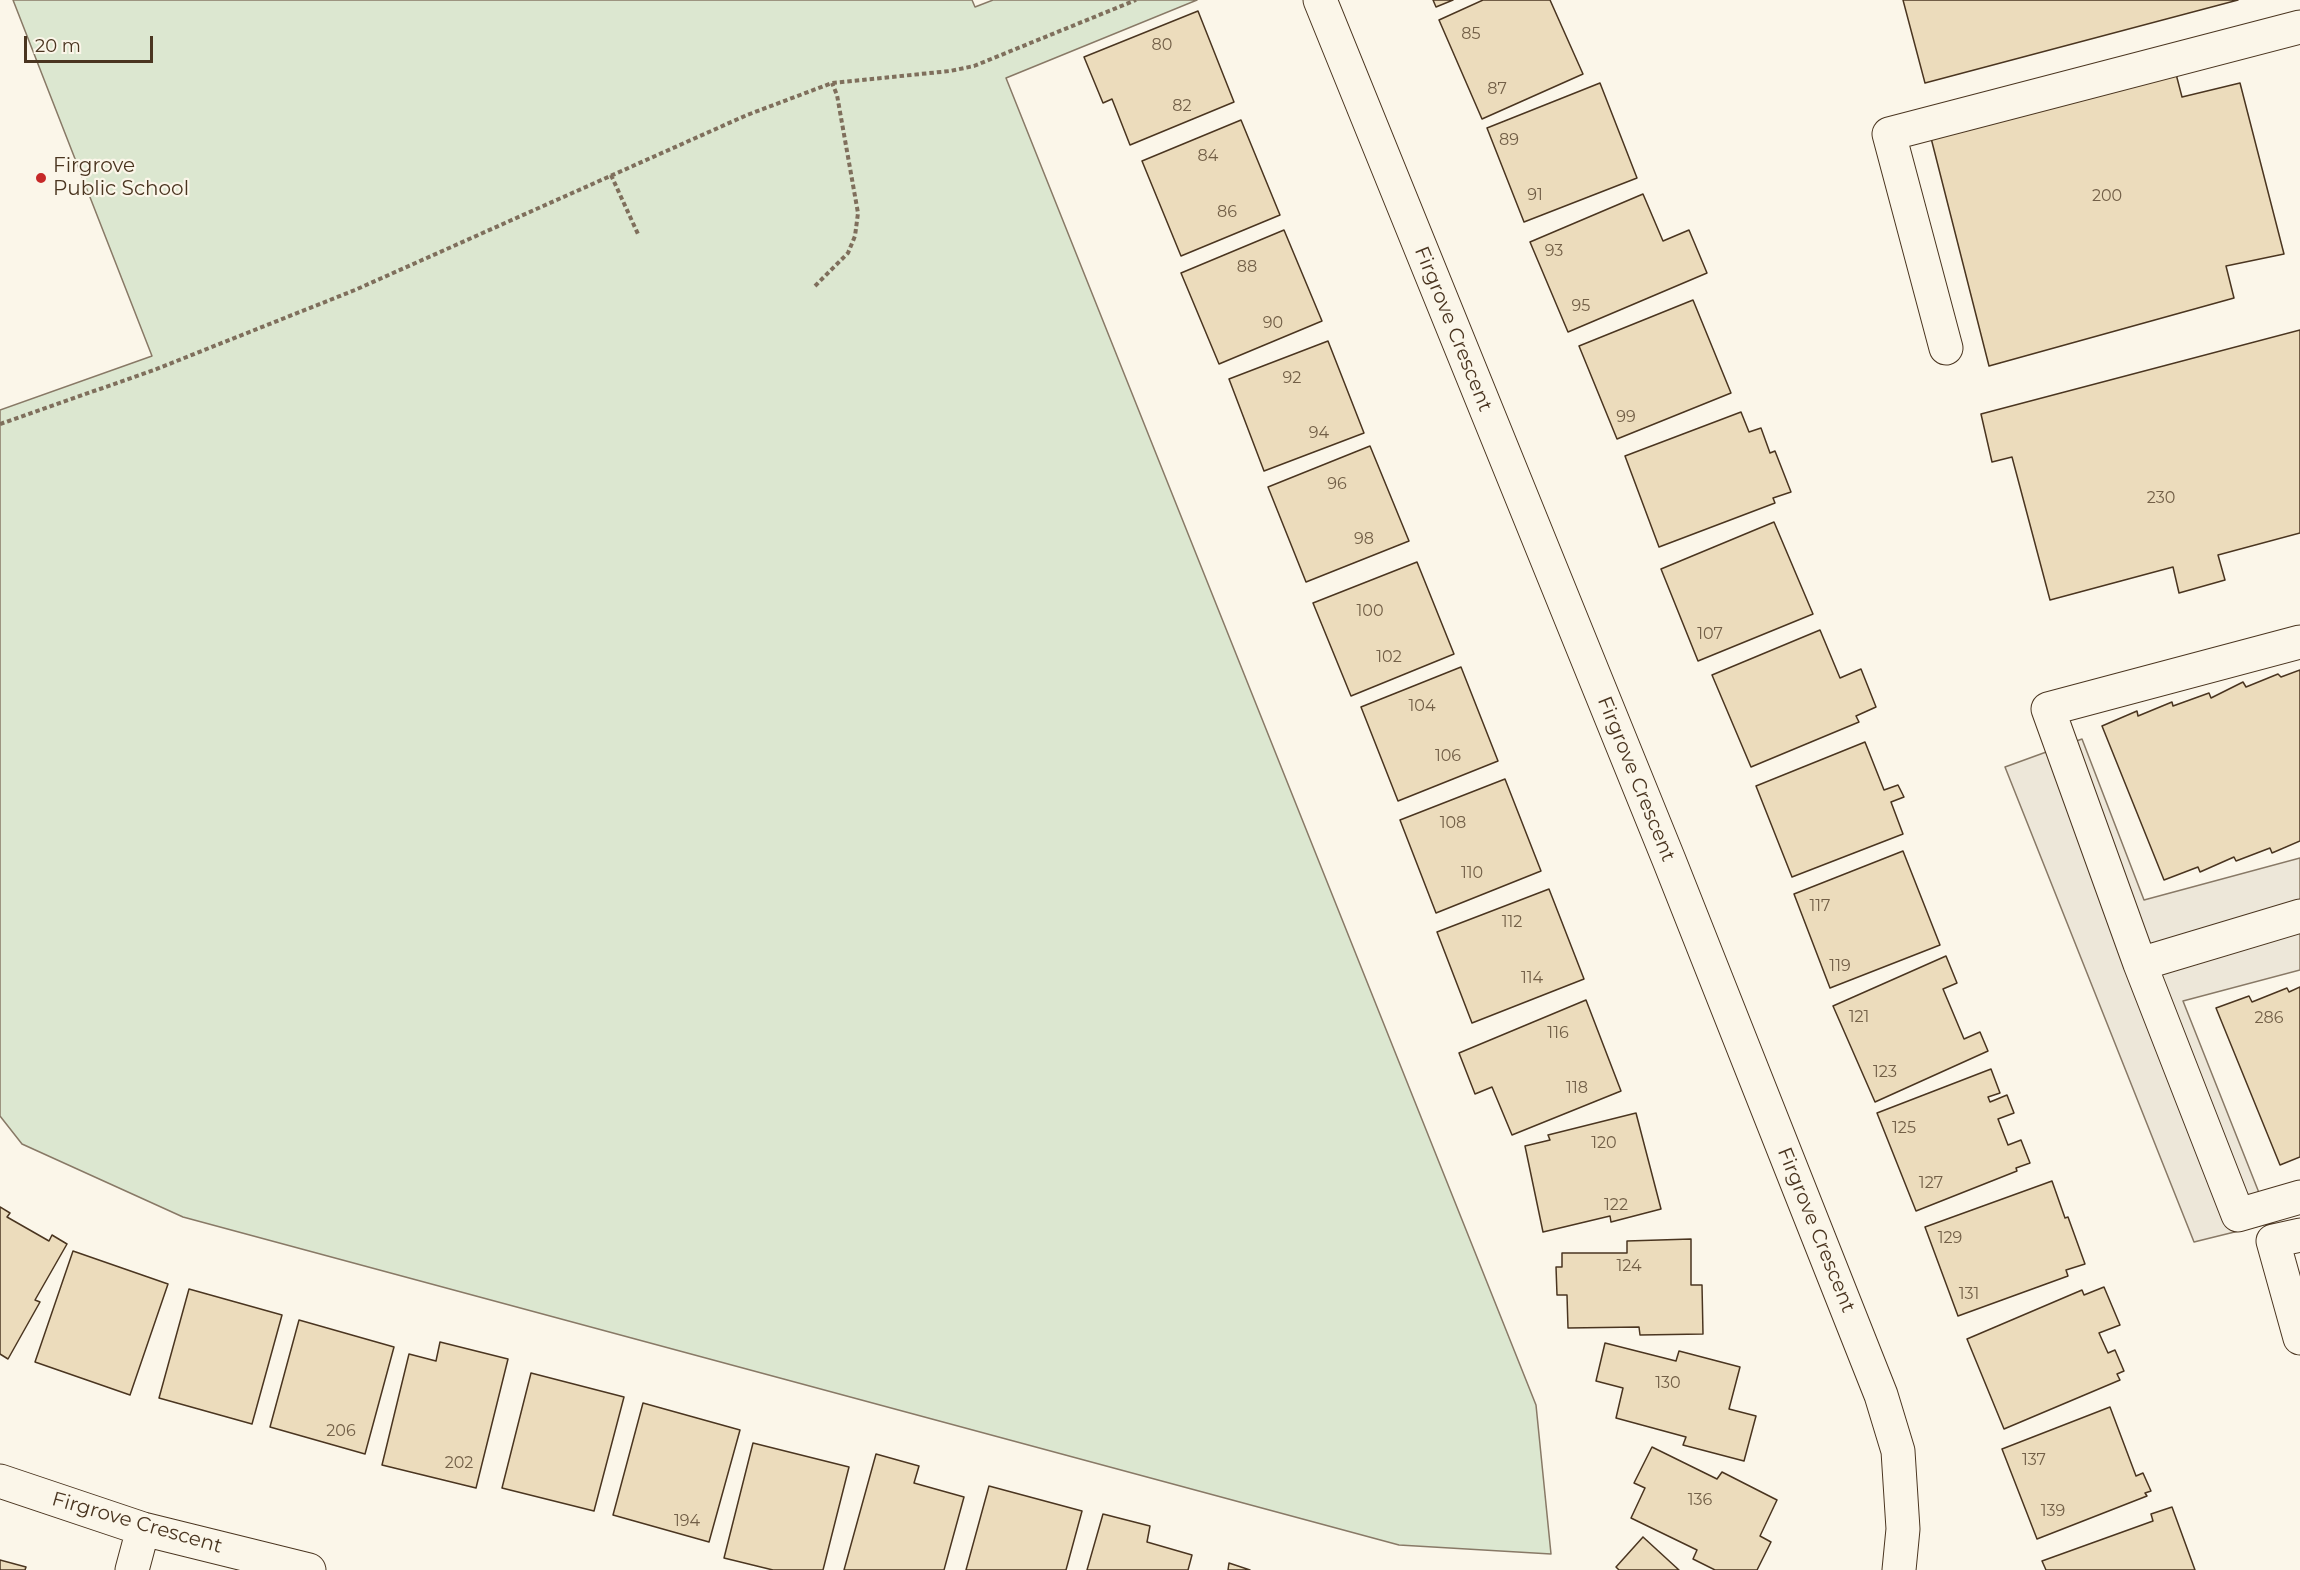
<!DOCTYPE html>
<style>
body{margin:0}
#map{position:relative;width:2300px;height:1570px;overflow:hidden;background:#fbf6e9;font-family:Montserrat,sans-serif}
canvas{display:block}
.scale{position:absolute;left:24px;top:36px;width:129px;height:27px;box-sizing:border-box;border:3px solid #4a3520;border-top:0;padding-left:8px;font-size:18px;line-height:21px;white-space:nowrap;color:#4a3520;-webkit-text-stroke:4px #fbf6e9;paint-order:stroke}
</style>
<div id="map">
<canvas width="2300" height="1570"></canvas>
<div class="scale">20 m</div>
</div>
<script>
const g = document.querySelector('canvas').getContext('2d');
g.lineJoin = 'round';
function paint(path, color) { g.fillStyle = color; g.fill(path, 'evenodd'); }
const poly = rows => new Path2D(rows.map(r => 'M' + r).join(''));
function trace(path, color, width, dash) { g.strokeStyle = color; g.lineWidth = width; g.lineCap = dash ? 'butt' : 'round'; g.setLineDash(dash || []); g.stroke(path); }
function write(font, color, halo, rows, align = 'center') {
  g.font = font + ' Montserrat,sans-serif'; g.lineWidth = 4.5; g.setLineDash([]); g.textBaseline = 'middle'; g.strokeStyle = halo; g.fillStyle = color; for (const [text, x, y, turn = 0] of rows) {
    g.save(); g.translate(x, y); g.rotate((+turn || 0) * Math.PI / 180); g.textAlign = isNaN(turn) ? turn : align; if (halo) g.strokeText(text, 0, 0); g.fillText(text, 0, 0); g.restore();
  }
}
const green = poly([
 [13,0,972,0,975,7,993,0,1197,0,1006,78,1536,1405,1551,1554,1399,1545,183,1217,22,1144,0,1116,0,410,152,356,13,0]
]);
const parking = poly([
 [2082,739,2144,900,2300,858,2300,970,2183,1001,2271,1223,2194,1242,2005,767,2082,739]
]);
const building = poly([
 [1433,0,1453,0,1436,7,1433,0],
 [1483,0,1550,0,1583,74,1482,119,1439,20,1483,0],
 [1903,0,2238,0,1925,83,1903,0],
 [1198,11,1234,102,1130,145,1112,99,1103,103,1084,57,1198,11],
 [2176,74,2182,97,2240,83,2284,254,2226,266,2234,298,1989,366,1931,138,2176,74],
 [1600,83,1637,178,1524,222,1487,128,1600,83],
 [1241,120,1280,215,1181,256,1142,161,1241,120],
 [1643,194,1663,241,1689,230,1707,273,1568,332,1530,242,1643,194],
 [1284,230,1322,321,1219,364,1181,273,1284,230],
 [1693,300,1731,393,1617,439,1579,346,1693,300],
 [2300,330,2300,533,2218,555,2225,580,2179,593,2173,567,2050,600,2012,457,1992,462,1981,414,2300,330],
 [1328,341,1364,433,1264,471,1229,379,1328,341],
 [1741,412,1749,432,1761,428,1770,453,1775,451,1791,492,1773,498,1775,503,1659,547,1625,456,1741,412],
 [1370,446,1409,541,1306,582,1268,487,1370,446],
 [1774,522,1813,614,1698,661,1661,569,1774,522],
 [1417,562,1454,654,1351,696,1313,603,1417,562],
 [1820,630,1840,678,1861,669,1876,707,1856,716,1859,722,1751,767,1712,675,1820,630],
 [1461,667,1498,761,1398,801,1361,707,1461,667],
 [2300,670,2300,841,2272,853,2270,848,2236,861,2234,857,2200,872,2198,867,2164,880,2102,726,2137,711,2138,716,2172,702,2173,706,2209,693,2211,698,2243,682,2246,687,2278,674,2281,677,2300,670],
 [1865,742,1884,790,1898,785,1904,797,1891,802,1903,834,1792,877,1756,786,1865,742],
 [1505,779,1541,871,1436,913,1400,820,1505,779],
 [1903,851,1940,945,1830,988,1794,894,1903,851],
 [1549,889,1584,979,1472,1023,1437,932,1549,889],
 [1946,956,1957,983,1943,989,1964,1039,1980,1032,1988,1051,1875,1102,1833,1006,1946,956],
 [2300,987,2300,1157,2280,1165,2216,1008,2249,996,2252,1002,2287,988,2289,992,2300,987],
 [1586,1000,1621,1091,1512,1135,1492,1087,1475,1094,1459,1053,1586,1000],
 [1991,1069,2000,1093,1988,1097,1990,1102,2007,1095,2014,1113,1998,1119,2008,1145,2021,1140,2030,1163,2016,1168,2017,1171,1916,1211,1877,1113,1991,1069],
 [1636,1113,1661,1209,1611,1222,1610,1216,1543,1232,1525,1146,1550,1140,1548,1135,1636,1113],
 [2052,1181,2065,1218,2068,1217,2085,1264,2066,1270,2068,1276,1958,1316,1925,1227,2052,1181],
 [0,1207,10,1213,7,1217,49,1241,52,1235,67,1244,35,1300,40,1302,8,1359,0,1354,0,1207],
 [1691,1239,1691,1285,1702,1285,1703,1334,1640,1335,1639,1327,1568,1328,1567,1295,1557,1295,1556,1267,1562,1267,1562,1253,1627,1253,1627,1241,1691,1239],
 [73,1251,168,1284,130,1395,35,1362,73,1251],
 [2104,1287,2120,1325,2099,1333,2108,1353,2115,1350,2124,1371,2117,1374,2120,1380,2004,1429,1967,1339,2082,1290,2084,1295,2104,1287],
 [189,1289,282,1315,252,1424,159,1398,189,1289],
 [299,1320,394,1347,365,1454,270,1427,299,1320],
 [440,1342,508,1359,476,1488,382,1465,409,1354,436,1361,440,1342],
 [1605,1343,1676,1361,1679,1351,1740,1367,1729,1409,1756,1416,1744,1461,1683,1445,1686,1437,1616,1418,1623,1388,1596,1381,1605,1343],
 [531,1373,624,1397,594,1511,502,1488,531,1373],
 [643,1403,740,1430,709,1542,613,1515,643,1403],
 [2110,1407,2136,1476,2143,1473,2151,1491,2145,1493,2147,1496,2037,1539,2002,1449,2110,1407],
 [753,1443,849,1467,823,1570,773,1570,724,1558,753,1443],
 [1652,1447,1717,1479,1722,1472,1777,1500,1760,1536,1771,1542,1757,1570,1715,1570,1693,1559,1697,1550,1631,1518,1645,1488,1634,1483,1652,1447],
 [876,1454,919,1466,914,1483,964,1497,944,1570,844,1570,876,1454],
 [989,1486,1082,1511,1066,1570,966,1570,989,1486],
 [2172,1507,2195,1570,2046,1570,2042,1561,2153,1521,2151,1514,2172,1507],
 [1103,1514,1150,1526,1147,1542,1192,1555,1188,1570,1087,1570,1103,1514],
 [1643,1537,1679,1570,1619,1570,1616,1567,1643,1537],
 [0,1560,26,1567,25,1570,0,1570,0,1560],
 [1229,1563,1250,1570,1228,1570,1229,1563]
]);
const path = poly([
 [611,175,638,234],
 [815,286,848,253,855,236,858,213,837,95,832,83],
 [0,424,154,370,355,290,747,115,832,83,950,71,974,66,1136,0]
]);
const minor = poly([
 [1320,0,1669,860,1881,1395,1898,1451,1903,1529,1899,1570],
 [1946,348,1889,134,2300,27],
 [2300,916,2140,964,2238,1215,2300,1197],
 [2140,964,2048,709,2300,642],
 [2300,1235,2273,1241,2300,1338],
 [0,1481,143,1529,309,1570],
 [132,1570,143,1529]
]);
const markers = [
 [41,178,6,"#c62828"]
];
const numberNames = [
 ["85",1471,34],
 ["80",1162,45],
 ["87",1497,89],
 ["82",1182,106],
 ["89",1509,140],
 ["84",1208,156],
 ["91",1535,195],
 ["200",2107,196],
 ["86",1227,212],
 ["93",1554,251],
 ["88",1247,267],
 ["95",1581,306],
 ["90",1273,323],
 ["92",1292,378],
 ["99",1626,417],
 ["94",1319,433],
 ["96",1337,484],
 ["230",2161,498],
 ["98",1364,539],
 ["100",1370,611],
 ["107",1710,634],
 ["102",1389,657],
 ["104",1422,706],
 ["106",1448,756],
 ["108",1453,823],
 ["110",1472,873],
 ["117",1820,906],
 ["112",1512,922],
 ["119",1840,966],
 ["114",1532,978],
 ["121",1859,1017],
 ["286",2269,1018],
 ["116",1558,1033],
 ["123",1885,1072],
 ["118",1577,1088],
 ["125",1904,1128],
 ["120",1604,1143],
 ["127",1931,1183],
 ["122",1616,1205],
 ["129",1950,1238],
 ["124",1629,1266],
 ["131",1969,1294],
 ["130",1668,1383],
 ["206",341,1431],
 ["137",2034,1460],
 ["202",459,1463],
 ["136",1700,1500],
 ["139",2053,1511],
 ["194",687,1521]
];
const poiNames = [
 ["Firgrove",53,166],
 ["Public School",53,189]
];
const streetNames = [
 ["Firgrove Crescent",1453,329,68],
 ["Firgrove Crescent",1636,779,68],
 ["Firgrove Crescent",1816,1230,68],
 ["Firgrove Crescent",137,1523,16]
];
paint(green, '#dce7d0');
trace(green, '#887966', 1.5);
paint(parking, '#ede7d9');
trace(parking, '#887966', 1.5);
paint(building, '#ecdcbc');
trace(building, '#4a3520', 1.5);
trace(minor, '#4a3520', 35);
trace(path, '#7f6f5c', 4, [4.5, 3]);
trace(minor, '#fbf6e9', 33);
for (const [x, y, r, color] of markers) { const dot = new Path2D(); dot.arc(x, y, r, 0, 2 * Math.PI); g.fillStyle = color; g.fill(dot); trace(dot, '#fbf6e9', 2); }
write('16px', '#725f47', null, numberNames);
write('20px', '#4a3520', '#fbf6e9', poiNames, 'left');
write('20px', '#4a3520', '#fbf6e9', streetNames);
</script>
